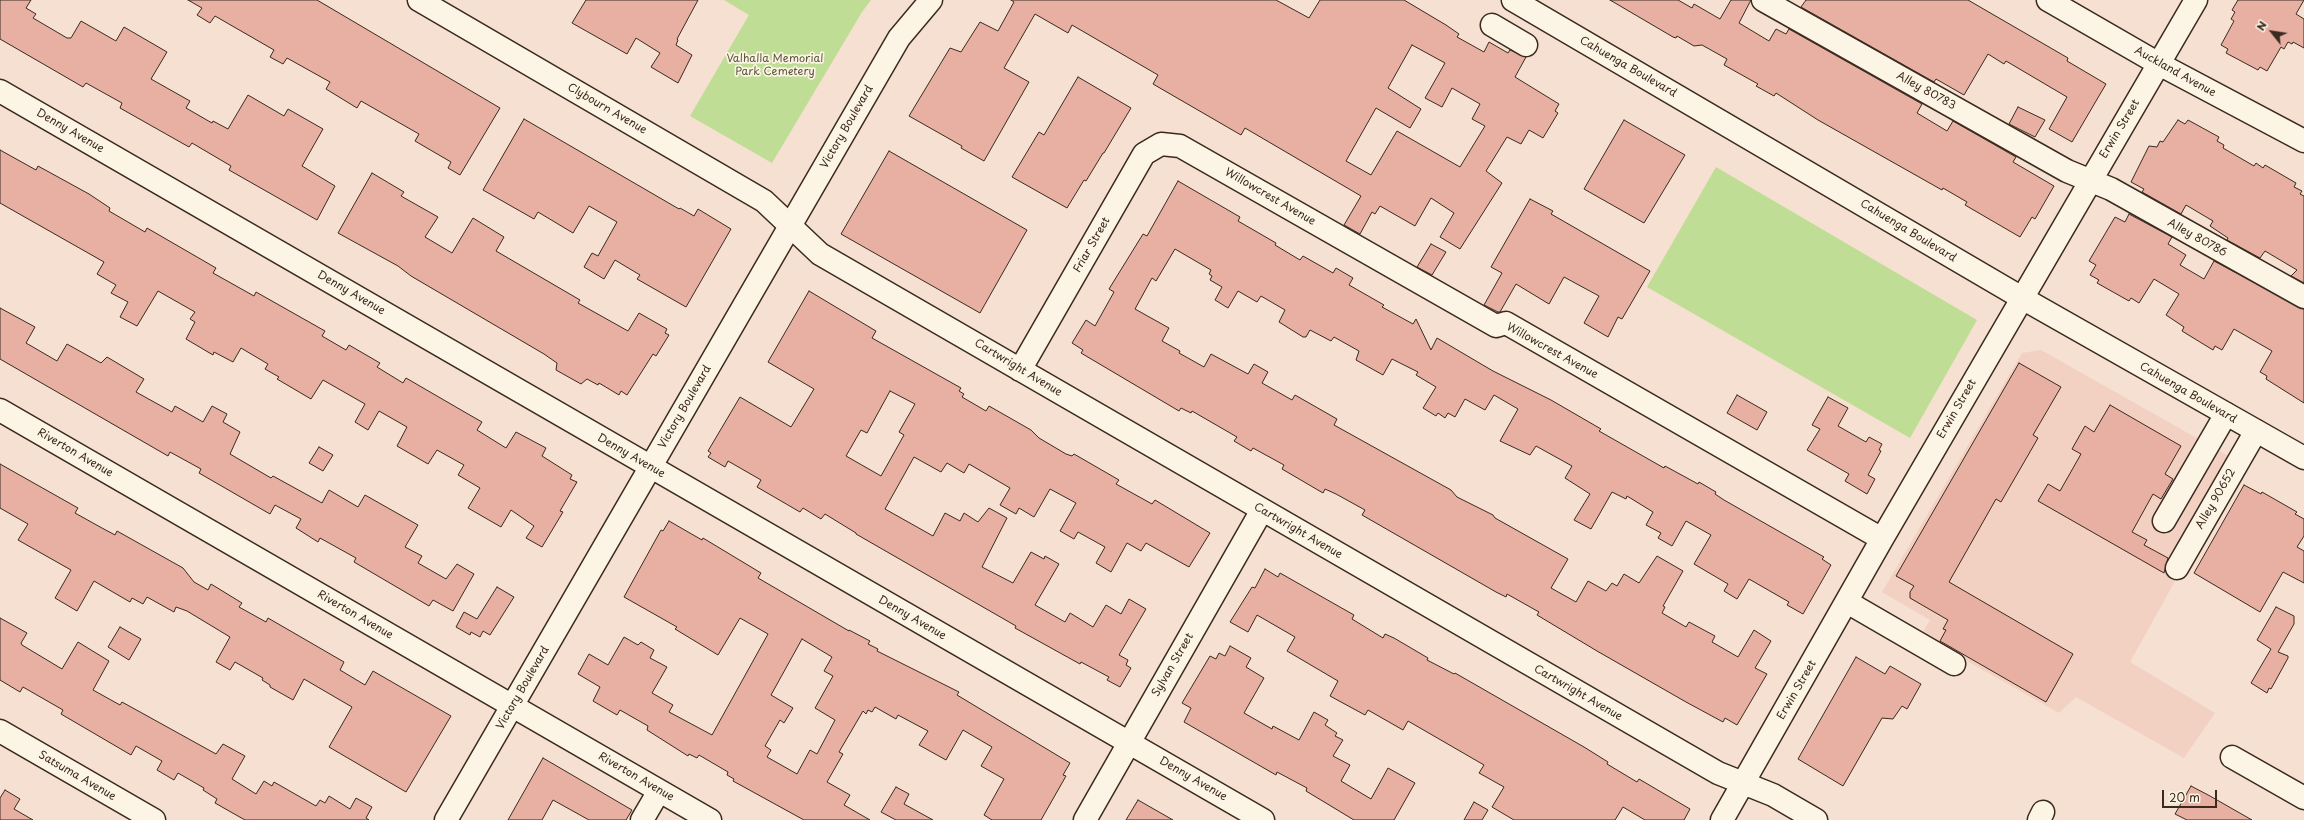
<!DOCTYPE html>
<style>
body{margin:0}
#map{position:relative;width:2304px;height:820px;overflow:hidden;background:#f6e0d1;font-family:"Playpen Sans",sans-serif}
canvas{display:block}
.north{position:absolute;left:2252px;top:12px;width:40px;height:40px;-webkit-text-stroke:3px #fcf5e5;paint-order:stroke;rotate:300deg;font-size:11px;font-weight:700;line-height:16px;text-align:center;color:#3b2a1e}
.north::after{content:'';display:block;margin:auto;width:14px;height:18px;background:#3b2a1e;clip-path:polygon(50% 0,100% 100%,50% 72%,0 100%)}
.scale{position:absolute;left:2162px;top:790px;width:55px;height:18px;box-sizing:border-box;border:2px solid #3b2a1e;border-top:0;padding-left:5px;font-size:12px;line-height:14px;white-space:nowrap;color:#3b2a1e;-webkit-text-stroke:3px #fcf5e5;paint-order:stroke}
</style>
<div id="map">
<canvas width="2304" height="820"></canvas>
<div class="north">N</div>
<div class="scale">20 m</div>
</div>
<script>
const g = document.querySelector('canvas').getContext('2d');
g.lineJoin = 'round';
function paint(path, color) { g.fillStyle = color; g.fill(path, 'evenodd'); }
const poly = rows => new Path2D(rows.map(r => 'M' + r).join(''));
function trace(path, color, width, dash) { g.strokeStyle = color; g.lineWidth = width; g.lineCap = dash ? 'butt' : 'round'; g.setLineDash(dash || []); g.stroke(path); }
function write(font, color, halo, rows, align = 'center') {
  g.font = font + ' "Playpen Sans",sans-serif'; g.lineWidth = 3.5; g.setLineDash([]); g.textBaseline = 'middle'; g.strokeStyle = halo; g.fillStyle = color; for (const [text, x, y, turn = 0] of rows) {
    g.save(); g.translate(x, y); g.rotate((+turn || 0) * Math.PI / 180); g.textAlign = isNaN(turn) ? turn : align; if (halo) g.strokeText(text, 0, 0); g.fillText(text, 0, 0); g.restore();
  }
}
const built = poly([
 [2041,350,2241,463,2130,662,2215,713,2184,758,2076,697,2059,713,1921,635,1930,620,1882,592,2022,353]
]);
const green = poly([
 [724,0,871,0,862,12,772,163,690,116,749,15],
 [1716,167,1977,320,1910,438,1647,287]
]);
const building = poly([
 [0,0,31,0,26,8,36,14,33,18,67,38,71,38,81,21,116,41,124,27,167,52,151,79,190,101,186,108,212,123,213,121,228,129,248,95,284,116,288,109,323,129,302,166,335,186,317,220,229,170,231,166,192,143,189,147,120,108,122,103,86,83,83,87,0,39,0,0],
 [188,0,317,0,500,108,460,175,448,168,451,162,415,141,419,134,361,101,357,108,326,89,330,82,287,58,283,64,270,57,274,50,215,16,210,23,197,15,202,8,188,0],
 [586,0,698,0,677,39,678,40,676,45,692,55,678,83,651,67,660,53,636,38,627,54,572,23,586,0],
 [1011,0,1276,0,1309,18,1320,0,1404,0,1446,25,1459,34,1457,37,1484,52,1489,42,1508,53,1510,50,1526,57,1515,77,1559,104,1555,111,1558,113,1543,138,1529,130,1521,144,1507,137,1486,171,1502,183,1460,249,1440,237,1454,213,1431,198,1415,226,1380,206,1375,214,1372,212,1360,234,1344,225,1361,196,1245,128,1241,135,1153,84,1158,75,1072,25,1068,33,1035,14,1004,68,1029,82,984,161,961,148,962,146,909,116,950,48,961,52,980,22,998,31,1014,2,1011,0],
 [1412,45,1445,63,1425,98,1442,107,1452,88,1480,104,1472,119,1485,126,1460,167,1397,131,1371,175,1346,161,1376,108,1410,128,1421,109,1388,88,1412,45],
 [1610,0,1678,0,1692,8,1694,4,1720,19,1731,0,1751,0,1739,23,1769,41,1776,29,1786,34,1789,29,1922,104,1917,113,1947,131,1953,121,2016,157,2013,162,2054,186,2035,219,2032,217,2020,237,1965,205,1967,202,1943,188,1942,190,1818,120,1776,93,1774,96,1756,86,1758,84,1724,65,1727,59,1702,45,1694,46,1677,36,1676,38,1673,37,1610,0],
 [1806,0,1968,0,2068,58,2067,61,2106,84,2072,142,2049,129,2067,97,2006,61,2004,64,1988,54,1964,95,1936,79,1934,82,1801,7,1806,0],
 [2238,0,2304,0,2296,14,2304,19,2304,48,2293,42,2292,44,2288,42,2284,49,2281,47,2267,71,2260,67,2258,70,2226,53,2228,49,2221,45,2234,21,2231,19,2235,12,2232,10,2238,0],
 [1078,77,1131,108,1104,153,1103,153,1086,181,1084,180,1067,208,1012,177,1039,132,1044,135,1078,77],
 [2018,107,2045,120,2035,137,2009,124,2018,107],
 [524,119,679,209,680,208,694,216,698,209,731,229,686,307,637,279,640,275,615,260,604,279,584,267,592,253,598,256,617,222,589,206,573,233,538,212,534,219,483,190,524,119],
 [1624,120,1685,155,1644,223,1584,189,1624,120],
 [2178,120,2185,124,2188,120,2219,137,2217,141,2224,145,2223,148,2254,166,2256,163,2263,168,2265,165,2296,183,2294,187,2302,191,2300,194,2304,196,2304,283,2291,276,2297,270,2265,251,2260,258,2227,240,2228,238,2210,226,2213,221,2186,205,2181,214,2142,192,2144,189,2131,182,2149,146,2157,147,2160,141,2163,142,2178,120],
 [0,150,36,170,38,166,89,194,110,208,109,211,145,232,147,228,216,268,213,273,254,296,256,292,325,331,322,336,346,350,349,345,380,363,377,367,403,383,406,378,468,414,482,422,477,430,506,448,516,432,546,448,542,456,572,475,570,479,577,482,560,511,563,512,542,547,526,538,534,526,511,510,501,527,468,508,480,488,458,475,464,465,437,450,428,464,397,446,407,427,379,411,368,430,355,422,365,404,323,380,311,399,277,379,279,377,265,369,268,364,241,348,233,362,214,352,213,355,186,339,195,322,190,319,195,312,158,291,137,326,120,317,128,302,111,293,116,285,97,274,104,262,0,203,0,150],
 [889,151,1027,230,980,313,841,234,889,151],
 [372,173,404,192,401,196,438,217,425,237,452,253,473,218,504,237,496,251,580,300,578,303,628,331,639,313,667,329,665,333,669,335,656,356,653,354,627,395,621,391,619,395,599,383,598,385,587,379,581,384,556,370,557,363,544,354,411,276,398,266,338,233,372,173],
 [1178,181,1240,217,1238,221,1276,243,1275,245,1300,260,1303,256,1333,273,1336,268,1353,278,1349,285,1384,305,1382,307,1413,324,1416,319,1431,350,1437,338,1493,371,1551,400,1601,429,1599,431,1664,468,1665,466,1698,484,1699,482,1716,492,1715,494,1724,500,1824,557,1822,559,1831,565,1803,614,1787,605,1789,602,1749,579,1737,599,1724,591,1728,584,1694,564,1711,535,1686,521,1672,546,1658,538,1661,533,1646,525,1653,512,1627,496,1626,499,1612,492,1591,529,1574,520,1590,494,1565,478,1572,466,1536,446,1530,455,1500,441,1518,409,1494,395,1485,410,1465,399,1455,417,1448,413,1445,418,1438,413,1436,416,1423,408,1436,387,1416,375,1418,372,1392,359,1383,375,1356,360,1359,351,1334,337,1331,341,1310,330,1306,337,1303,337,1279,322,1285,310,1261,296,1257,302,1238,291,1228,308,1215,300,1222,287,1210,280,1212,276,1209,274,1211,270,1175,249,1156,281,1152,278,1135,309,1169,328,1162,341,1180,351,1179,353,1204,367,1211,354,1248,374,1254,364,1268,372,1262,383,1292,400,1295,395,1337,419,1334,425,1451,490,1457,497,1493,515,1495,518,1568,559,1551,588,1576,602,1588,581,1606,591,1612,583,1617,586,1624,574,1639,583,1657,556,1683,571,1663,606,1665,607,1662,613,1686,627,1689,622,1715,636,1712,642,1738,657,1754,630,1771,641,1755,668,1767,674,1737,725,1725,718,1723,722,1686,702,1597,651,1537,615,1539,612,1507,594,1506,597,1496,592,1362,515,1365,510,1336,494,1325,489,1323,493,1282,469,1284,465,1253,448,1251,451,1234,441,1237,437,1192,411,1191,413,1181,408,1179,411,1081,353,1083,350,1072,343,1086,320,1095,326,1114,292,1109,289,1143,234,1147,236,1178,181],
 [1530,199,1553,211,1551,214,1650,271,1622,319,1618,317,1608,337,1584,323,1599,296,1564,277,1549,304,1516,284,1500,312,1498,312,1484,305,1502,273,1491,267,1530,199],
 [2129,214,2172,237,2168,244,2186,255,2180,265,2204,279,2214,261,2304,309,2304,403,2266,379,2267,376,2260,372,2272,351,2234,329,2222,350,2215,346,2213,350,2182,331,2184,327,2166,315,2179,294,2154,279,2139,303,2131,298,2129,301,2097,283,2099,280,2090,275,2096,265,2089,261,2115,217,2125,222,2129,214],
 [1431,244,1446,252,1432,275,1417,267,1431,244],
 [809,291,876,331,872,338,961,388,959,391,964,394,962,397,986,411,989,406,1031,430,1039,438,1066,454,1072,456,1074,454,1119,480,1116,484,1152,504,1155,500,1210,533,1189,567,1146,543,1141,551,1127,543,1111,572,1096,563,1105,547,1078,532,1074,539,1060,531,1076,503,1050,489,1034,517,1019,508,1016,514,1000,505,1010,488,969,464,964,473,947,463,941,472,914,457,885,509,933,536,945,513,960,521,964,513,978,522,989,508,1007,518,982,567,1013,583,1031,552,1044,559,1045,556,1059,564,1035,605,1065,622,1070,613,1093,627,1106,605,1121,614,1129,599,1146,609,1119,655,1128,660,1126,665,1131,668,1120,687,1107,680,1109,677,1081,662,1080,664,1015,628,1016,626,856,534,856,533,825,514,821,519,803,508,800,512,757,487,761,480,728,461,725,467,708,457,711,453,708,451,740,397,791,427,814,389,768,362,809,291],
 [890,391,915,404,899,432,904,435,881,476,846,456,861,430,867,433,890,391],
 [0,308,35,327,26,343,57,361,67,344,101,363,107,357,144,379,136,392,172,412,175,406,203,422,212,406,227,414,223,422,240,432,230,454,271,478,273,476,322,503,329,490,358,507,365,495,418,525,405,547,422,556,418,563,446,579,457,564,474,574,453,611,433,600,429,606,354,562,356,558,320,538,318,542,296,528,301,519,275,505,270,514,199,473,201,469,170,452,168,456,0,359,0,308],
 [2019,363,2061,387,2033,435,2038,438,2001,502,1996,499,1949,582,2073,654,2046,702,1940,641,1946,630,1943,629,1948,620,1910,598,1910,592,1914,586,1896,576,2019,363],
 [1737,395,1767,412,1757,430,1727,413,1737,395],
 [1828,397,1848,408,1838,426,1866,442,1869,437,1882,444,1879,450,1881,451,1868,475,1875,479,1867,494,1845,481,1849,474,1807,450,1820,429,1812,425,1828,397],
 [2110,405,2181,446,2165,474,2173,479,2161,499,2153,494,2132,532,2147,540,2144,545,2168,558,2164,573,2038,501,2048,484,2060,491,2081,454,2072,449,2085,426,2094,432,2110,405],
 [319,447,333,455,323,471,309,463,319,447],
 [0,464,78,508,75,513,102,528,115,535,117,531,183,568,194,582,208,590,211,584,242,603,239,607,266,622,268,618,344,662,340,670,365,685,373,671,451,716,406,792,329,747,352,707,304,679,293,700,270,687,270,685,262,680,263,678,235,662,230,670,216,662,230,637,187,611,176,607,174,612,147,597,143,604,132,598,130,602,94,581,77,611,55,598,71,570,18,540,28,524,0,508,0,464],
 [2244,485,2261,494,2262,492,2297,512,2295,514,2304,519,2304,536,2297,547,2304,551,2304,583,2283,572,2260,612,2194,573,2244,485],
 [669,521,702,540,703,538,761,573,758,578,849,631,849,630,870,641,868,644,878,649,877,651,959,692,957,695,1070,763,1063,775,1066,776,1041,820,992,820,984,815,1004,779,981,766,992,747,963,730,946,760,919,745,928,731,898,715,896,719,875,707,872,712,868,710,866,714,863,711,839,752,843,754,827,782,850,795,844,805,870,820,804,820,733,781,734,779,727,775,728,772,699,755,697,758,689,754,688,756,647,730,648,726,620,710,617,715,593,701,600,687,578,674,589,654,608,665,624,637,638,645,641,642,654,650,650,658,667,667,652,693,673,705,669,712,712,735,768,634,740,618,718,655,675,629,677,627,624,597,661,530,663,531,669,521],
 [802,639,832,657,824,671,833,676,815,708,835,720,817,754,810,750,797,774,767,757,771,750,765,746,780,720,784,723,793,708,771,695,802,639],
 [1265,569,1278,577,1280,573,1354,615,1352,619,1383,638,1385,634,1394,638,1428,658,1427,660,1454,674,1455,673,1584,747,1608,762,1607,764,1637,782,1639,779,1690,809,1684,820,1645,820,1623,807,1615,820,1514,820,1492,807,1504,787,1479,773,1484,765,1408,721,1403,730,1368,710,1365,715,1330,696,1338,681,1287,651,1295,637,1257,615,1248,632,1230,622,1252,587,1255,588,1265,569],
 [497,587,514,597,490,635,483,631,480,637,471,632,470,635,456,627,464,612,477,619,497,587],
 [2276,607,2294,616,2294,624,2278,652,2288,656,2288,658,2271,689,2269,688,2267,693,2251,683,2271,649,2257,640,2276,607],
 [0,618,27,633,21,643,22,645,62,669,78,642,109,661,93,690,120,705,122,702,216,754,223,744,245,756,232,779,256,794,264,781,272,786,274,782,316,806,320,800,325,803,329,796,350,809,356,798,372,807,366,818,369,820,245,820,215,803,217,799,203,790,204,788,178,773,174,780,157,770,162,761,136,746,131,755,61,714,63,710,23,687,20,692,0,680,0,618],
 [120,627,141,639,129,660,108,647,120,627],
 [1230,646,1251,658,1246,667,1264,678,1244,713,1272,729,1273,726,1299,740,1314,712,1328,720,1325,725,1337,733,1335,736,1343,740,1333,756,1350,765,1341,781,1371,799,1388,768,1415,783,1394,820,1354,820,1306,791,1307,788,1277,772,1276,775,1184,722,1191,708,1182,703,1210,656,1216,659,1219,653,1225,656,1230,646],
 [1856,657,1885,674,1890,666,1921,684,1907,709,1902,706,1893,719,1882,718,1843,786,1798,759,1856,657],
 [543,758,632,810,626,820,589,820,553,800,542,820,508,820,543,758],
 [2191,786,2210,796,2252,820,2187,820,2175,814,2191,786],
 [896,787,909,794,904,804,933,820,896,820,881,812,896,787],
 [5,790,20,799,14,809,33,820,0,820,0,798,5,790],
 [1138,800,1173,820,1126,820,1138,800],
 [1474,802,1488,810,1482,820,1464,820,1474,802]
]);
const minor = poly([
 [419,0,764,201,820,254,1718,773,1773,795,1816,820],
 [1763,0,2067,171,2111,189,2304,297],
 [2048,0,2159,64,2304,141],
 [1492,25,1526,45],
 [0,91,1263,820],
 [1020,370,1144,154,1161,144,1180,146,1496,326,1506,323,1882,539],
 [0,410,710,820],
 [2164,521,2226,414],
 [2177,568,2256,431],
 [1847,602,1954,664],
 [0,731,154,820],
 [2232,757,2304,798],
 [642,820,659,791],
 [1085,820,1262,510],
 [1722,820,1882,539,2196,0],
 [2039,820,2043,812]
]);
const major = poly([
 [1513,0,2022,298,2304,458],
 [446,820,899,38,931,0]
]);
const parkNames = [
 ["Valhalla Memorial",775,59],
 ["Park Cemetery",775,72]
];
const streetNames = [
 ["Cahuenga Boulevard",1628,67,30],
 ["Auckland Avenue",2175,72,29],
 ["Alley 80783",1926,91,29],
 ["Clybourn Avenue",607,109,30],
 ["Victory Boulevard",847,127,-60],
 ["Erwin Street",2120,129,-59],
 ["Denny Avenue",70,131,30],
 ["Willowcrest Avenue",1270,197,30],
 ["Cahuenga Boulevard",1908,231,31],
 ["Alley 80786",2197,238,29],
 ["Friar Street",1092,245,-60],
 ["Denny Avenue",351,293,30],
 ["Willowcrest Avenue",1552,351,29],
 ["Cartwright Avenue",1018,368,31],
 ["Cahuenga Boulevard",2188,393,30],
 ["Victory Boulevard",685,407,-60],
 ["Erwin Street",1957,409,-60],
 ["Riverton Avenue",75,453,30],
 ["Denny Avenue",631,456,30],
 ["Alley 90652",2216,499,-60],
 ["Cartwright Avenue",1298,531,30],
 ["Riverton Avenue",355,615,30],
 ["Denny Avenue",912,618,30],
 ["Sylvan Street",1173,665,-60],
 ["Victory Boulevard",523,688,-60],
 ["Erwin Street",1797,690,-60],
 ["Cartwright Avenue",1578,693,30],
 ["Satsuma Avenue",77,776,30],
 ["Riverton Avenue",636,777,30],
 ["Denny Avenue",1193,779,30]
];
paint(built, '#f2d1c3');
paint(green, '#bfdd95');
paint(building, '#e8afa3');
trace(building, '#3b2a1e', 1);
trace(minor, '#3b2a1e', 25);
trace(major, '#3b2a1e', 25);
trace(minor, '#fcf5e5', 22);
trace(major, '#fcf5e5', 22);
write('11px', '#5c573c', '#fcf5e5', parkNames);
write('11px', '#3b2a1e', '#fcf5e5', streetNames);
</script>
